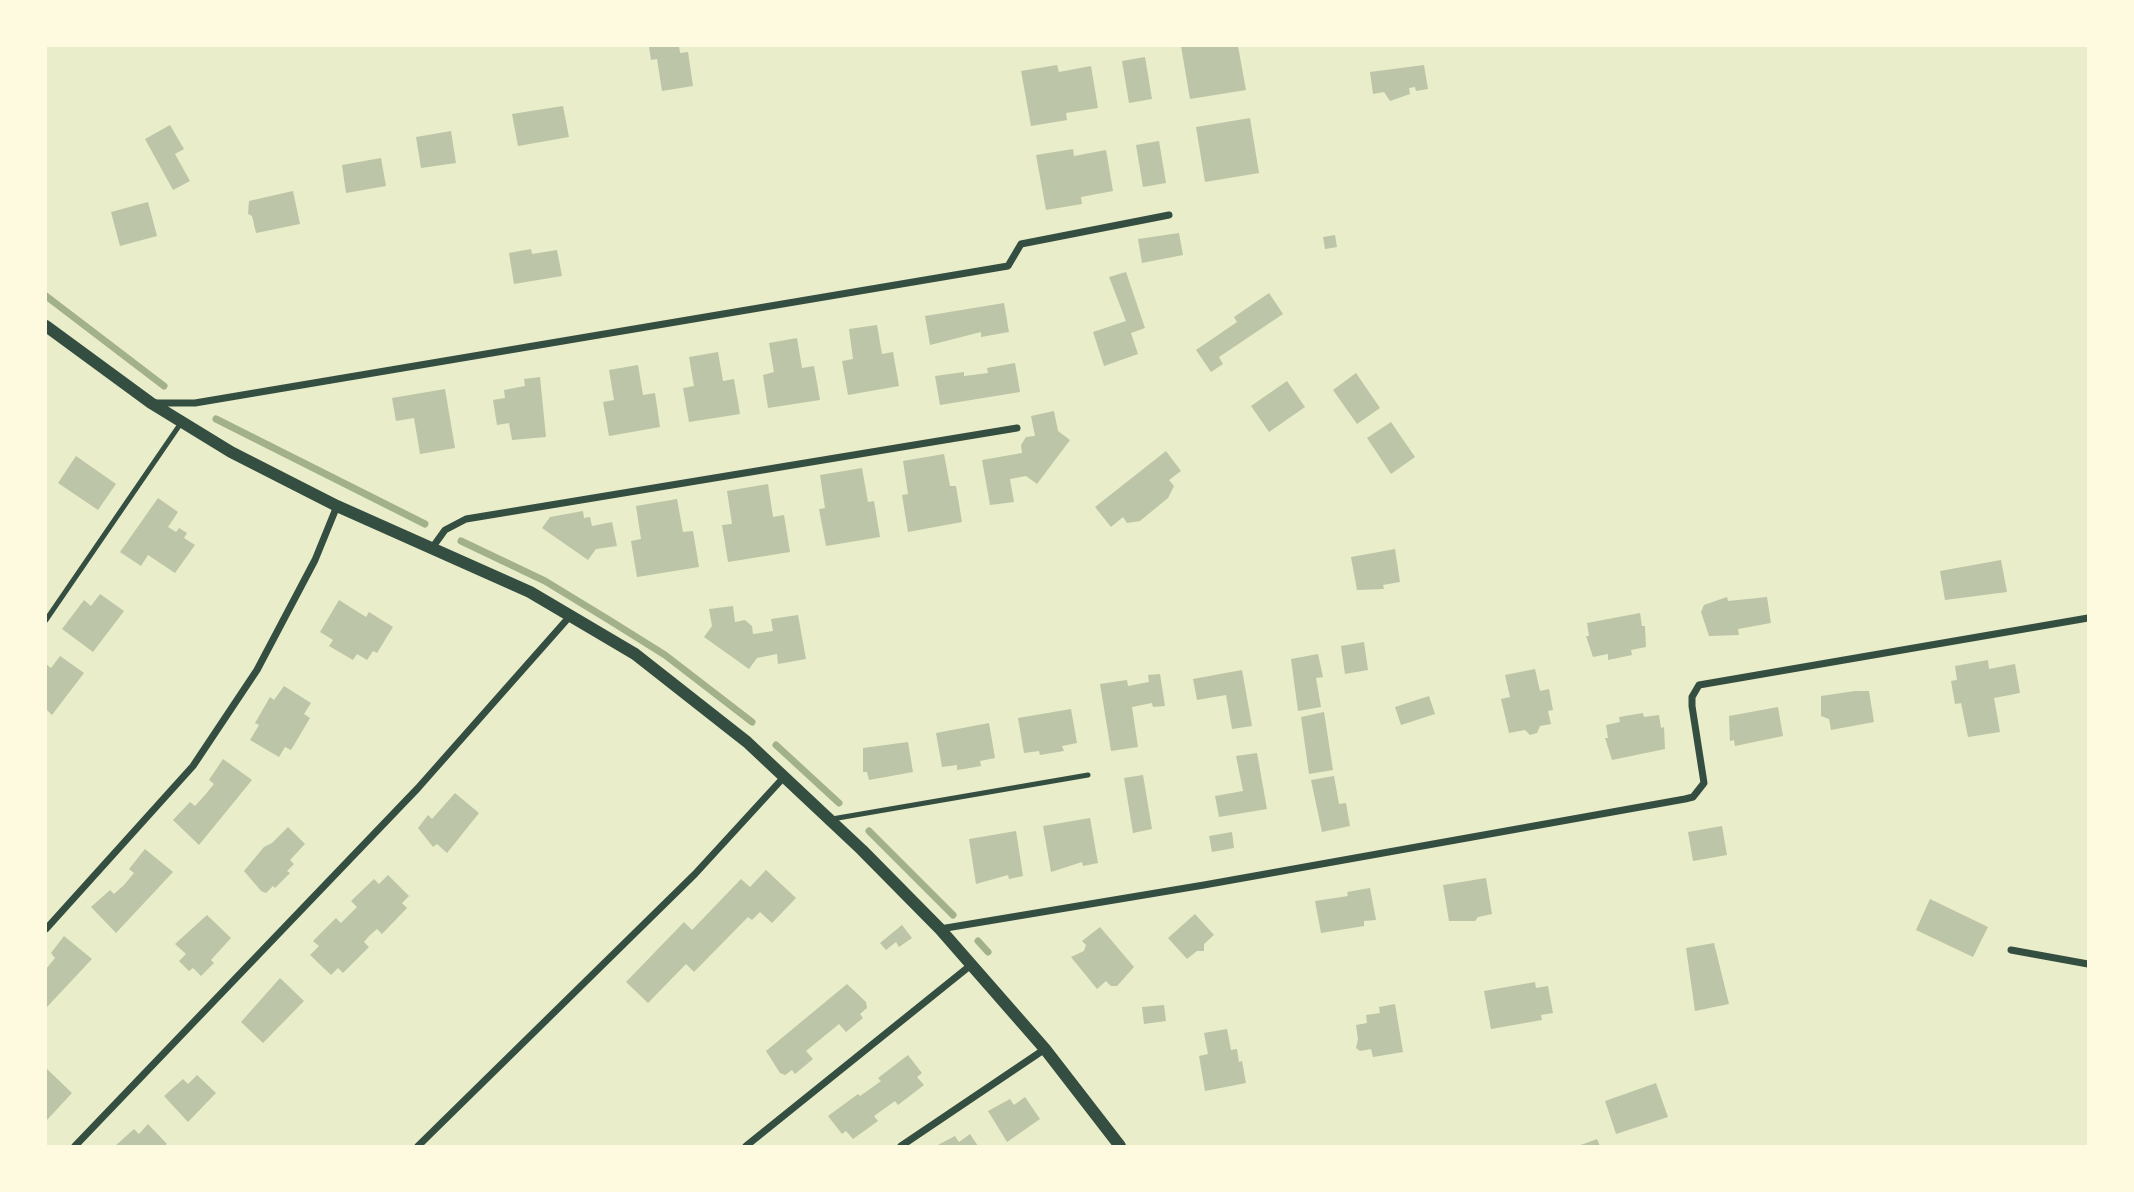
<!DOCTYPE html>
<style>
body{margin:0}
#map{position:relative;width:2134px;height:1192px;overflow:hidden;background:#e9edc9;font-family:Manrope,sans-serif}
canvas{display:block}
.frame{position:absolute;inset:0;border:47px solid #fefae0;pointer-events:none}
</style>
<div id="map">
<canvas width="2134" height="1192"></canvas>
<div class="frame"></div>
</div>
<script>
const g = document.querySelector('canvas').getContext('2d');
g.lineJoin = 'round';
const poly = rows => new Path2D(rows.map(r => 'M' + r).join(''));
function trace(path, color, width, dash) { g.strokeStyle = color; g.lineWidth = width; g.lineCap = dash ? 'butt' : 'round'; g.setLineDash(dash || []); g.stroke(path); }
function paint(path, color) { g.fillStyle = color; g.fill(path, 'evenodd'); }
const stream = poly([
 [46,296,164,386],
 [216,419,425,524],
 [461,541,545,581,609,620,665,655,752,722],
 [776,745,839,803],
 [869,831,953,915],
 [978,941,988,952]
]);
const building = poly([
 [679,46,680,53,688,52,693,86,662,91,657,59,651,60,649,47],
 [1181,46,1238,46,1246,90,1190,99],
 [1145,57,1152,99,1129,103,1122,61],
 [1057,65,1059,72,1091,66,1098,108,1066,113,1067,120,1031,126,1021,71],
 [1424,65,1428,89,1416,91,1415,87,1409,88,1410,94,1390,101,1384,92,1373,94,1370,72],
 [563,106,569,137,518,146,512,114],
 [1250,118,1259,173,1205,182,1196,127],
 [170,125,184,149,175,154,190,181,173,190,145,139],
 [451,131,456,163,421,168,416,137],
 [1159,141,1166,183,1143,187,1136,145],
 [1073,149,1074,156,1106,150,1113,191,1081,197,1082,204,1046,210,1036,155],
 [381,158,386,186,346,193,342,165],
 [293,191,300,224,256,233,252,216,248,214,249,201],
 [148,202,157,236,120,246,111,212],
 [1179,233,1183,255,1142,263,1138,239],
 [1335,235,1337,247,1325,249,1323,237],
 [531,249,532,254,557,250,562,276,514,284,509,253],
 [1126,272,1145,328,1131,333,1138,354,1104,366,1093,332,1126,321,1109,277],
 [1269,293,1283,314,1219,357,1223,364,1211,372,1196,350,1237,322,1234,317],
 [1004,303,1009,332,981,337,981,332,930,345,925,316],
 [877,325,882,354,893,352,899,386,848,395,842,361,853,359,849,329],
 [797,338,802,368,814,366,820,400,768,408,763,375,774,372,769,343],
 [718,352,723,381,734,379,740,414,689,422,683,388,694,386,689,357],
 [1015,363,1020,392,940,405,935,376,964,372,964,376,988,373,987,368],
 [638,365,643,395,655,393,660,427,609,436,603,402,614,400,609,370],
 [1356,373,1380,408,1357,424,1333,390],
 [540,377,546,437,512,440,509,423,497,425,493,400,505,398,504,390,525,386,524,379],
 [1287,381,1305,407,1269,432,1251,406],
 [445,389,455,448,420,454,414,418,396,421,392,398],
 [1054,411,1058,431,1070,440,1037,484,1026,476,1010,479,1014,502,990,505,982,460,1022,453,1021,445,1026,437,1035,436,1031,416],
 [1391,422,1415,457,1391,474,1367,438],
 [1166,451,1181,471,1169,480,1174,486,1168,498,1140,521,1127,523,1123,517,1111,527,1095,507],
 [944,454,950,486,956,486,962,522,908,532,902,495,908,494,903,461],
 [76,456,116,484,98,510,58,483],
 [862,468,868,502,874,501,880,537,826,546,819,509,825,508,820,475],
 [768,484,773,517,784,515,790,552,728,562,722,525,732,524,727,491],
 [158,498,178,512,168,527,176,532,179,528,187,533,184,538,195,545,175,573,148,555,141,566,120,552],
 [677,499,683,532,693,531,699,567,637,577,631,541,641,539,636,506],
 [583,511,584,518,590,517,592,526,612,522,617,546,596,549,588,560,542,528,550,517],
 [1395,549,1400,582,1383,585,1384,589,1357,590,1351,557],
 [2001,560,2007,592,1945,600,1940,571],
 [100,594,124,611,93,652,62,629,84,600,91,606],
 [1727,597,1728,601,1767,597,1771,623,1738,629,1739,635,1709,636,1701,612,1704,605],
 [339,600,366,617,369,612,393,627,377,653,373,651,367,660,357,654,353,660,329,646,333,640,320,632],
 [733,606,735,622,745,620,752,626,753,634,773,631,771,619,798,615,806,659,778,664,777,654,757,658,749,669,704,637,712,626,709,609],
 [1640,613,1642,626,1645,626,1646,647,1631,650,1632,655,1608,660,1608,654,1593,657,1586,636,1589,636,1587,623],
 [1364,642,1368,670,1345,674,1341,646],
 [1318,654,1323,677,1316,678,1321,707,1298,711,1291,659],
 [60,656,84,673,52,715,46,709,46,664,51,668],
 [1988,660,1989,669,2015,664,2020,693,1994,698,2000,732,1968,737,1961,703,1955,704,1951,681,1957,680,1955,666],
 [1535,669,1540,691,1549,689,1553,710,1548,711,1551,724,1540,726,1537,733,1530,735,1525,730,1509,733,1501,699,1510,697,1505,675],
 [1242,670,1252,726,1232,729,1226,695,1197,700,1193,679],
 [1160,674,1165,706,1153,707,1152,703,1132,707,1138,747,1111,751,1100,684,1127,680,1128,686,1149,682,1148,675],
 [284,686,311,703,304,714,310,718,291,750,285,747,279,757,250,740,259,725,255,723,270,697,274,700],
 [1855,691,1869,691,1874,722,1831,730,1829,719,1821,716,1821,696],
 [1429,696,1435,714,1401,725,1395,707],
 [1778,707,1783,736,1735,746,1734,740,1730,741,1729,716],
 [1071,709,1077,743,1062,746,1064,751,1040,755,1039,751,1024,753,1018,718],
 [1324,712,1333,770,1309,774,1301,717],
 [1643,713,1644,717,1659,715,1661,728,1664,727,1665,749,1612,760,1605,738,1608,738,1606,725,1620,722,1619,717],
 [989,723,995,758,980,761,981,766,970,768,957,770,957,765,942,767,936,733],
 [908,742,913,772,869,780,867,772,863,772,863,748],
 [1257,753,1267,809,1219,817,1215,796,1243,791,1236,756],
 [223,759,252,780,199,845,173,820,190,802,195,806,205,795,214,784,209,780],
 [1143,775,1152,829,1133,833,1124,778],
 [1334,776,1339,804,1346,803,1350,826,1322,832,1311,780],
 [455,793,479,813,447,853,437,844,433,847,418,828,428,815,432,819],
 [1090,818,1098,863,1083,866,1082,862,1051,872,1043,826],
 [1722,826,1727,855,1693,861,1688,832],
 [288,827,305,844,290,860,294,864,287,871,290,873,275,888,273,886,266,893,261,891,244,871,264,847,272,843],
 [1016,831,1023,876,1009,879,1008,875,976,884,969,839],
 [1232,832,1234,848,1212,852,1209,836],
 [145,849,173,872,116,933,91,907,110,890,114,894,124,885,134,873,129,869],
 [766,870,796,898,772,923,760,912,752,920,748,917,694,972,686,964,648,1003,626,982,684,922,692,930,741,879,750,887],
 [388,875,409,896,402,903,407,908,382,934,377,929,369,936,364,942,369,947,343,973,338,968,331,975,310,955,319,946,313,941,336,918,341,923,357,907,351,901,374,879,379,884],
 [1486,878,1492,914,1478,917,1475,921,1449,921,1443,885],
 [1370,888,1376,920,1364,921,1364,926,1321,933,1315,901,1348,896,1347,892],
 [1930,899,1988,927,1973,957,1916,930],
 [1195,914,1214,935,1204,944,1204,951,1197,951,1187,959,1168,938],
 [207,915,231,938,211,960,214,963,201,976,193,968,189,971,179,961,186,954,175,944],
 [902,925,912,938,899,947,896,942,886,950,880,943],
 [1100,927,1134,967,1117,986,1111,986,1106,981,1097,989,1071,957,1084,951,1086,945,1082,941],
 [64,936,92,959,46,1008,46,969,55,958,51,953],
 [1714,943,1729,1004,1695,1011,1686,948],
 [280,978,304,1001,263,1043,241,1022],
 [1535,982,1536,988,1548,986,1553,1013,1541,1015,1542,1020,1491,1029,1484,991],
 [847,984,866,1002,867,1008,860,1014,863,1018,846,1032,839,1024,806,1051,813,1059,795,1074,792,1070,785,1075,780,1073,766,1051],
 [1395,1004,1403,1052,1373,1057,1371,1049,1360,1051,1356,1048,1358,1039,1356,1025,1367,1023,1366,1015,1380,1013,1379,1007],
 [1164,1005,1166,1021,1144,1024,1142,1007],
 [1227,1029,1231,1050,1237,1049,1239,1062,1242,1061,1246,1083,1205,1091,1199,1056,1208,1054,1204,1033],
 [908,1055,922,1073,917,1077,924,1085,898,1105,895,1101,874,1116,878,1121,853,1139,846,1131,842,1134,828,1116,858,1094,860,1096,870,1089,881,1081,878,1078],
 [47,1069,72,1093,46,1121,46,1071],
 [197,1075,216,1093,188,1122,164,1096,183,1079,188,1084],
 [1656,1083,1668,1117,1616,1134,1605,1101],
 [1025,1097,1040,1119,1007,1142,988,1111,1010,1099,1014,1105],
 [148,1124,167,1144,164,1146,115,1146,134,1129,139,1134],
 [970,1134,978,1146,936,1146,955,1136,959,1142],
 [1597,1139,1600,1146,1578,1146]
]);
const service = poly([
 [46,620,181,423],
 [832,819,1088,775]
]);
const minor = poly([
 [155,403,195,403,1008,266,1021,244,1169,215],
 [432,548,445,530,466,519,1017,428],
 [46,929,193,766,257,670,315,560,337,506],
 [940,929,1204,885,1685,799,1693,797,1704,783,1692,706,1692,697,1699,685,2088,618],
 [2011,950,2088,964],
 [75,1146,418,788,571,615],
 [418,1146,695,874,784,777],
 [746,1146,971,965],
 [901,1146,1045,1049]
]);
const tertiary = poly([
 [46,326,151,403,231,452,337,506,530,592,635,654,747,742,862,850,940,929,1045,1049,1120,1146]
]);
trace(stream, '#a3b18a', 7);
paint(building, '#bcc5a7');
trace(service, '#344e41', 5);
trace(minor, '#344e41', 7);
trace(tertiary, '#344e41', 12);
</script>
